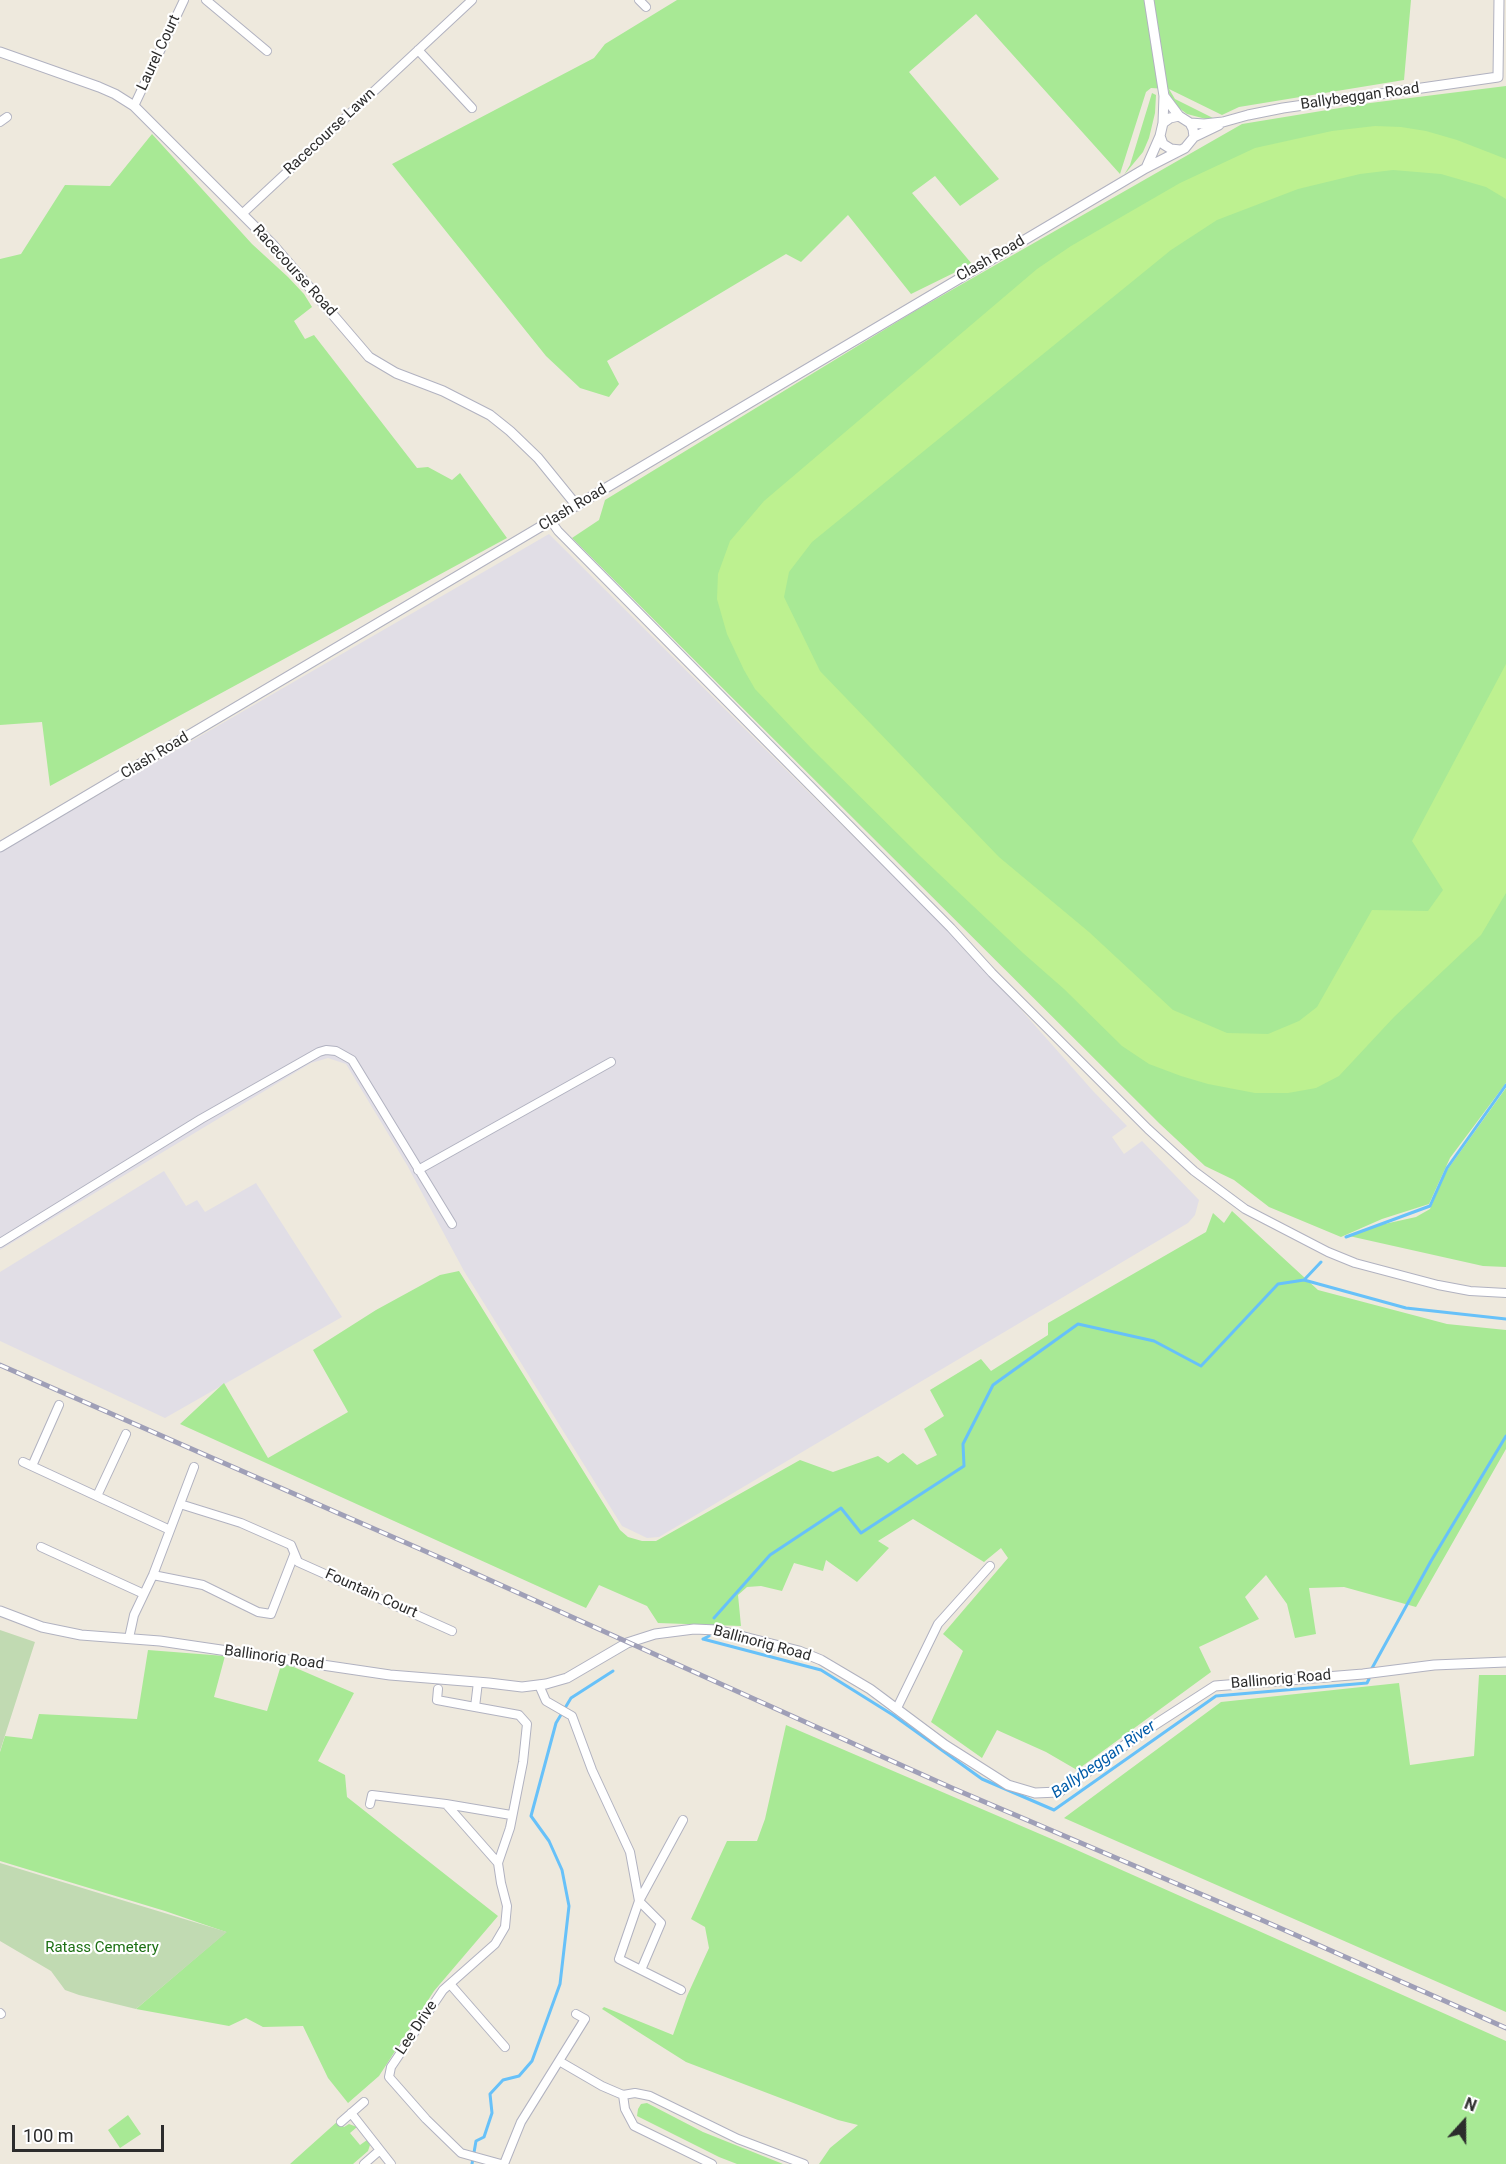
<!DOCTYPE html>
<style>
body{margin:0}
#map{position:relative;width:1506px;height:2164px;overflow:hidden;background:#eee9dd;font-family:Roboto,sans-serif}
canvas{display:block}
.north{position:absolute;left:1434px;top:2092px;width:60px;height:60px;-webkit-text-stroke:4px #fff;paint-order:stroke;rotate:21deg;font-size:16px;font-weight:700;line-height:24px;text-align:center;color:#2c2c2c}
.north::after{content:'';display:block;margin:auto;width:21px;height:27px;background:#2c2c2c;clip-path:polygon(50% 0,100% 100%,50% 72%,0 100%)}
.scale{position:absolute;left:12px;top:2125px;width:152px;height:27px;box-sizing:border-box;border:3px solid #2c2c2c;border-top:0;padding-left:8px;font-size:18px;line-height:21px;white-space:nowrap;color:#2c2c2c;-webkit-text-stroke:4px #fff;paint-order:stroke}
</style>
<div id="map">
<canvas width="1506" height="2164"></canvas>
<div class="north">N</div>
<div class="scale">100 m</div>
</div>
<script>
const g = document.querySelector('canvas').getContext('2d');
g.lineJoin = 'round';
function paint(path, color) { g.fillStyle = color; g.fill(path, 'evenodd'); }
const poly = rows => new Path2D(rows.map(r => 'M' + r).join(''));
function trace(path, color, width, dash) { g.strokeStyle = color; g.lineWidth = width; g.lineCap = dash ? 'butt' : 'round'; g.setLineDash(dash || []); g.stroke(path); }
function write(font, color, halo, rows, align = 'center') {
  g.font = font + ' Roboto,sans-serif'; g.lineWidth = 4.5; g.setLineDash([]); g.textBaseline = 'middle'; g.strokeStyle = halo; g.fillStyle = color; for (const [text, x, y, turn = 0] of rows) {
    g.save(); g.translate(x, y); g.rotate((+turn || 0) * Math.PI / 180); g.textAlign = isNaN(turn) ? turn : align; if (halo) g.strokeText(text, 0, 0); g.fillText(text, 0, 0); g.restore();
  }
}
const industrial = poly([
 [549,534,942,925,1000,986,1093,1091,1127,1126,1112,1137,1124,1154,1142,1141,1199,1200,1195,1215,1188,1223,659,1537,647,1538,622,1526,464,1271,407,1165,346,1064,328,1058,311,1063,0,1250,0,852],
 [164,1171,186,1206,197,1200,205,1212,256,1183,342,1317,165,1418,0,1341,0,1272]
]);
const green = poly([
 [677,0,1411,0,1404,80,1239,107,1222,115,1169,89,1175,99,1213,118,1206,119,1187,114,1179,108,1171,101,1168,89,1151,88,1146,92,1120,174,976,14,909,72,999,179,960,206,935,176,912,193,972,264,911,294,848,215,801,262,786,254,607,361,619,384,609,397,580,388,546,356,392,164,594,58,605,44],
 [1506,86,1506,1083,1450,1158,1429,1204,1382,1219,1341,1237,1269,1207,1234,1180,1205,1166,1160,1124,572,538,599,520,605,500,915,311,1242,124,1370,103],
 [1152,93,1156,95,1155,113,1149,138,1143,152,1124,175,1130,165],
 [152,134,252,244,288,277,304,294,312,307,294,321,305,339,314,335,417,468,428,467,452,480,460,473,507,538,50,786,42,722,0,725,0,259,21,254,65,185,110,186],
 [1506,1088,1506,1267,1483,1266,1349,1236,1380,1225,1416,1217,1430,1209,1445,1173],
 [1232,1211,1318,1290,1447,1324,1506,1330,1506,1449,1416,1607,1344,1587,1309,1588,1316,1634,1295,1638,1287,1604,1266,1575,1245,1597,1259,1619,1199,1647,1211,1672,1077,1770,1046,1752,997,1730,982,1758,931,1722,963,1651,943,1634,1008,1558,1001,1548,984,1562,913,1519,878,1541,889,1548,857,1582,826,1560,823,1571,794,1563,782,1591,761,1586,747,1587,738,1595,741,1626,658,1623,647,1606,599,1585,586,1608,180,1424,224,1383,268,1458,348,1412,313,1350,376,1310,440,1275,459,1271,620,1530,628,1537,642,1541,656,1541,800,1460,833,1472,878,1456,888,1463,903,1453,917,1465,937,1455,924,1429,944,1416,930,1390,981,1359,991,1371,1048,1335,1048,1323,1206,1232,1213,1213,1224,1223],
 [148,1650,225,1656,214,1697,267,1711,282,1662,354,1693,318,1761,345,1775,347,1797,498,1916,434,1991,379,2076,348,2103,328,2078,303,2026,263,2027,246,2018,229,2026,136,2009,226,1932,165,1911,0,1861,0,1752,5,1736,32,1739,39,1714,137,1719],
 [1479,1675,1506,1675,1506,2012,1064,1818,1221,1702,1399,1683,1410,1765,1474,1756],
 [786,1725,1061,1843,1506,2041,1506,2164,819,2164,830,2148,858,2125,838,2120,686,2062,602,2009,604,2007,673,2035,687,1996,709,1948,705,1927,691,1919,727,1841,757,1841,765,1819],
 [647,2103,703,2132,783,2164,737,2164,719,2157,637,2116,638,2109,641,2104],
 [128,2115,141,2134,120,2148,108,2130],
 [338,2121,344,2127,349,2124,357,2127,350,2133,360,2145,367,2140,370,2145,368,2151,353,2164,290,2164]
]);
const cemetery = poly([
 [0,1630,35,1642,0,1751],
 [0,1863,227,1932,136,2009,79,1995,65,1990,51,1971,0,1941]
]);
const pitch = poly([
 [1375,126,1401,127,1426,131,1457,140,1506,159,1506,199,1486,187,1441,174,1393,170,1360,174,1298,189,1217,220,1171,250,812,542,789,572,784,597,820,671,999,857,1089,932,1173,1010,1227,1033,1268,1034,1299,1021,1317,1007,1372,910,1428,911,1443,890,1412,841,1506,664,1506,893,1481,935,1394,1017,1339,1076,1316,1088,1288,1093,1255,1093,1208,1084,1181,1076,1149,1064,1122,1046,1064,989,1023,953,920,856,811,748,755,689,744,670,727,634,717,599,718,574,730,541,764,501,1037,269,1071,246,1180,183,1255,148,1332,131]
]);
const stream = poly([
 [1346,1237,1430,1206,1447,1168,1506,1085],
 [1304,1280,1406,1308,1506,1319],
 [714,1618,770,1555,841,1508,861,1533,964,1466,963,1444,993,1385,1078,1324,1154,1341,1201,1366,1278,1284,1304,1280,1321,1262],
 [703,1639,821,1670,893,1715,982,1779,1054,1810,1216,1696,1367,1683,1369,1679],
 [703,1639,709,1636],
 [1371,1670,1431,1561,1506,1436],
 [472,2164,476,2141,484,2137,492,2113,490,2094,503,2080,519,2076,532,2061,560,1984,569,1906,562,1870,549,1841,531,1816,556,1723,571,1698,613,1671]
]);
const minor = poly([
 [206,0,267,51],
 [639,0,646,7],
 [418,50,472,108],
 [134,106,184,0],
 [0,122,7,117],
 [242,214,472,0],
 [551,521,558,531,951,928,992,973,1148,1129,1194,1171,1245,1209,1328,1252,1355,1263,1438,1285,1470,1291,1506,1293],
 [418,1170,611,1062],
 [0,1243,201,1119,319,1052,326,1050,336,1051,352,1060,452,1224],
 [23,1462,170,1530],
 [32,1466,59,1405],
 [97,1496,126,1434],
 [180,1504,241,1523,291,1545,298,1562,452,1631],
 [41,1547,144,1594],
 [153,1575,203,1585,258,1612,271,1614,294,1555],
 [129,1638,134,1615,153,1575,194,1467],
 [478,1682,475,1707,519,1715,527,1724,523,1762,510,1828,498,1863,501,1883,507,1906,505,1927,495,1944,443,1990,391,2067,389,2077,426,2119,461,2153,501,2164],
 [539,1685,546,1701,572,1716,592,1770,630,1852,639,1901,619,1959,641,1970,661,1923,639,1901,683,1820],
 [438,1689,437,1700,475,1707],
 [897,1708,938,1624,990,1566],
 [370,1804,372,1795,446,1804,498,1863],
 [446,1804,511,1815],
 [641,1970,681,1990],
 [450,1984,505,2047],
 [0,2013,1,2014],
 [559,2061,602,2086,623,2095,635,2093,650,2096,738,2139,804,2164],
 [623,2095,625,2109,634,2126,712,2164],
 [351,2113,380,2150,364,2164],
 [341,2122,364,2102],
 [380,2150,391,2164],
 [504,2164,521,2122,585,2019,576,2014]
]);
const tertiary = poly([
 [1149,0,1164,96,1179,116],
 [0,52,99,87,115,94,134,106,274,246,369,357,396,373,443,391,490,415,510,431,538,458,577,506],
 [1163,123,1164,96],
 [1160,136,1163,144,1171,149,1180,150],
 [1194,137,1219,125],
 [1146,168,1160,136,1163,123,1170,118,1179,116,1190,123,1204,124,1223,122,1248,115,1283,108,1498,77,1499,0],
 [0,847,1146,168,1185,148,1194,137,1193,129,1190,123],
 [0,1611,42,1627,81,1635,160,1641,390,1675,489,1683,522,1687,546,1684,567,1678,627,1643,655,1634,694,1629,717,1630,799,1651,821,1660,870,1689,945,1745,1008,1785,1035,1793,1059,1792,1142,1733,1215,1686,1363,1674,1434,1665,1506,1662]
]);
const rail = poly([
 [0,1365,443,1559,952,1788,1264,1921,1506,2028]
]);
const streetNames = [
 ["Laurel Court",159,53,-65],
 ["Ballybeggan Road",1360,97,-8],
 ["Racecourse Lawn",330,132,-43],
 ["Clash Road",991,259,-30],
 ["Racecourse Road",294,271,48],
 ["Clash Road",573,508,-31],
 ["Clash Road",155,756,-31],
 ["Fountain Court",371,1594,24],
 ["Ballinorig Road",762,1644,15],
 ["Ballinorig Road",274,1658,8],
 ["Ballinorig Road",1281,1680,-5],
 ["Lee Drive",417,2028,-56]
];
const parkNames = [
 ["Ratass Cemetery",102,1948]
];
const waterNames = [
 ["Ballybeggan River",1104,1760,-35]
];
paint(industrial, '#e1dee6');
paint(green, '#a8e995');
paint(cemetery, '#c1dab2');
paint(pitch, '#bdf190');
trace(stream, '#67c1f9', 3);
trace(minor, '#b1b2c0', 10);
trace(tertiary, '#b1b2c0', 11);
trace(minor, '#fff', 8);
trace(tertiary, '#fff', 9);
trace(rail, '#9f9fb7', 5);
trace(rail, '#fff', 3, [9]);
write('15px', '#2c2c2c', '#fff', streetNames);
write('15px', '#1d7014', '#fff', parkNames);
write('italic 16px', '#025ca9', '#fff', waterNames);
</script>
